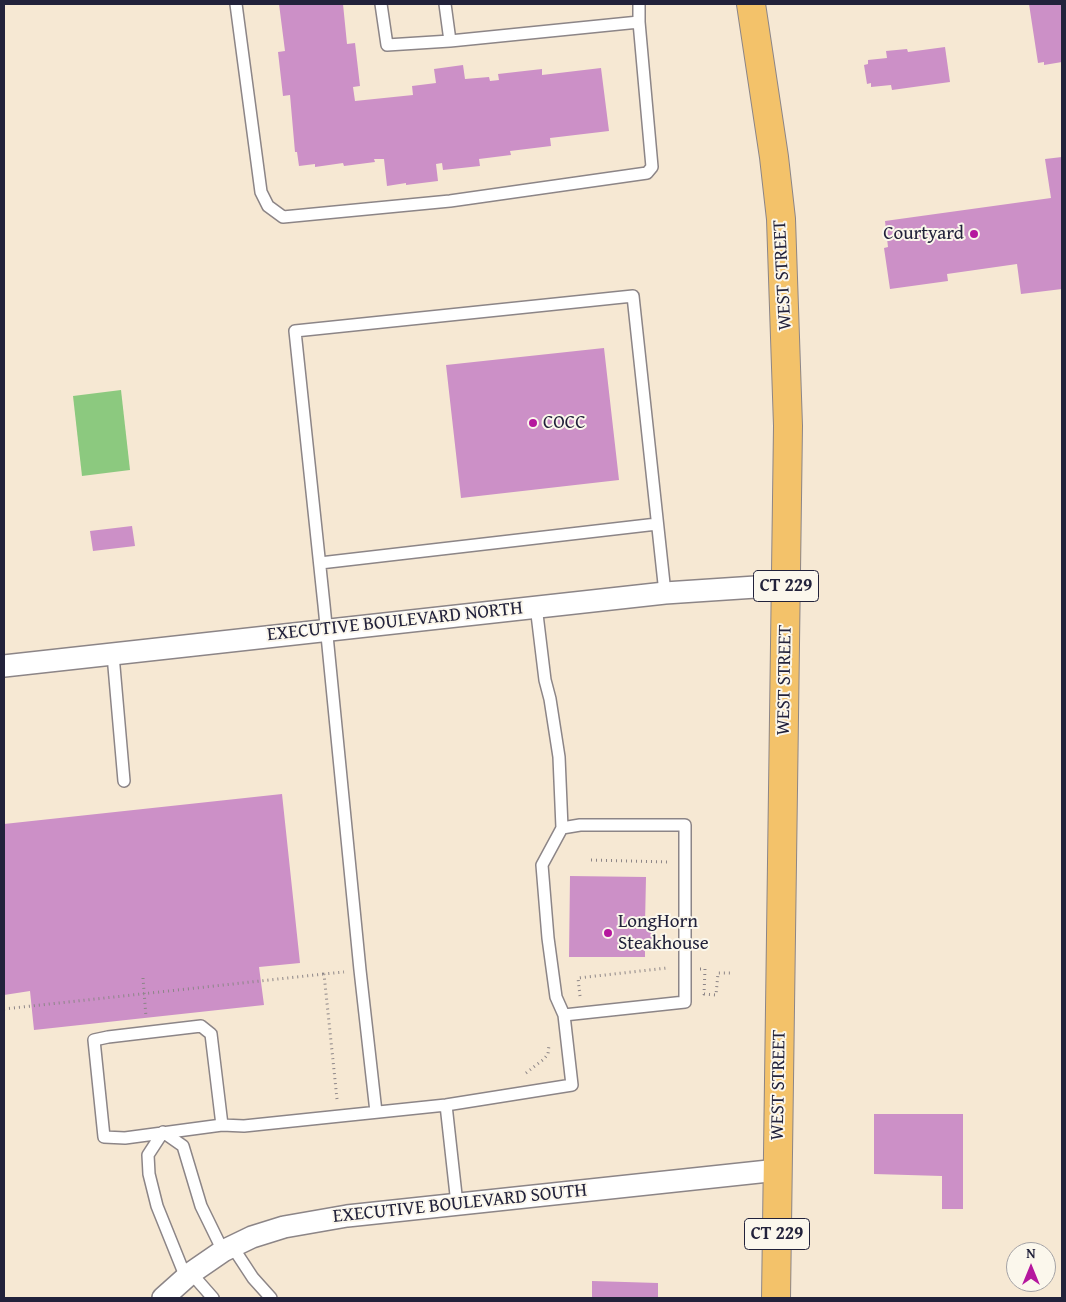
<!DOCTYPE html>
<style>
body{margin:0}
#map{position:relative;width:1066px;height:1302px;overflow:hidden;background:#f6e8d3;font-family:"Gentium Book Plus",serif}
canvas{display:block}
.frame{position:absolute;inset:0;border:5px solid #22223b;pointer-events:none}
.north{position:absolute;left:1006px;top:1242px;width:50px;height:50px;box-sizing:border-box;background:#fbf7ec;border:1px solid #a4a2a5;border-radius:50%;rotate:0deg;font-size:14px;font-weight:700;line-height:20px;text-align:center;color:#22223b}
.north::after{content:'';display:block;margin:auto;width:18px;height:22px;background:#b5179e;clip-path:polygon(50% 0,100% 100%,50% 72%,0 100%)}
</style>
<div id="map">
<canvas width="1066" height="1302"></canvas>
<div class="frame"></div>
<div class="north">N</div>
</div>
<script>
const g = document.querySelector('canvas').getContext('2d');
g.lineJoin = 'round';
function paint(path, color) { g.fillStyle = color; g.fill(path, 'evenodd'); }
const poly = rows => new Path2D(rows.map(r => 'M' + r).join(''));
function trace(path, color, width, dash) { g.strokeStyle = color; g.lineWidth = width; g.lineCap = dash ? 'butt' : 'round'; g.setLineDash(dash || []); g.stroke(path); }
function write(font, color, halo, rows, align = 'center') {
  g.font = font + ' "Gentium Book Plus",serif'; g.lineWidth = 4; g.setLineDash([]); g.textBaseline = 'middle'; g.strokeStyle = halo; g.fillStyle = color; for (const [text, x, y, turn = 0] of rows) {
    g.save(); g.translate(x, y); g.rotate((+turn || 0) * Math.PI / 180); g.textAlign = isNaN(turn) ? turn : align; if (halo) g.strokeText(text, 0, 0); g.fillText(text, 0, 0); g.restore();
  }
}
const green = poly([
 [121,390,130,470,82,476,73,396]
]);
const building = poly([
 [279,4,343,4,347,44,355,43,360,86,353,87,355,101,413,95,412,86,436,83,434,69,463,65,465,79,489,77,490,81,499,80,498,74,542,69,542,75,601,68,609,131,550,138,551,146,510,151,511,155,479,159,480,166,443,170,442,163,436,164,438,181,406,185,406,183,387,186,384,159,374,159,375,162,344,166,343,163,315,167,315,164,299,166,297,152,295,152,290,95,283,96,278,52,285,51],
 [1029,4,1062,4,1062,62,1044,65,1044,62,1038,63],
 [945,47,950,82,892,90,891,85,871,87,871,83,867,84,864,65,868,64,868,60,887,58,886,51,907,49,908,52],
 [1062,157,1062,289,1021,294,1017,264,947,274,948,281,890,289,884,248,888,247,885,221,1051,198,1045,159],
 [604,348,619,480,461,498,446,365],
 [132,526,135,546,93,551,90,531],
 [282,794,300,963,259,967,264,1005,34,1030,30,991,4,995,4,824],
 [570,876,646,877,645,924,655,924,655,939,645,939,645,957,569,957],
 [874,1114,963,1114,963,1209,942,1209,942,1176,874,1174],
 [592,1281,658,1283,658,1298,592,1298]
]);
const path = poly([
 [591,860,668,862],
 [700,969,705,969,704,994,716,995,718,973,731,973],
 [143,978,146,1017],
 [580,996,578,978,667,968],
 [4,1009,324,974],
 [526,1073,544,1059,548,1054,549,1045],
 [337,1099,324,974,344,972]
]);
const service = poly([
 [236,4,261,192,268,206,283,217,450,201,647,173,652,167,639,22,450,41,387,45,381,4],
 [445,4,450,41],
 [639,4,639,22],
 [320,563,657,524],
 [113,655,124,781],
 [562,828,580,825,685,825,685,1002,564,1015],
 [446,1105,457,1204],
 [376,1112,360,970,324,605,295,331,633,296,665,593],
 [222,1125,211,1034,201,1026,108,1037,94,1040,104,1137,125,1138,222,1125,244,1126,446,1105,572,1085,564,1015,556,997,548,938,542,865,562,828,559,757,550,699,545,680,536,606],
 [232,1246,253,1278,271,1298],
 [191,1273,213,1298],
 [186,1278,157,1206,149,1174,148,1155,163,1132,183,1146,201,1206,223,1251]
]);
const minor = poly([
 [4,666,665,593,786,585],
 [163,1298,191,1273,223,1251,252,1237,284,1227,347,1216,778,1170]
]);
const primary = poly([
 [751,4,774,157,781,219,788,426,776,1298]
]);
const markers = [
 [974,234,5,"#b5179e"],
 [533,423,5,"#b5179e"],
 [608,933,5,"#b5179e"]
];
const shields = [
 [786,586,65],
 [777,1234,65]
];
const shieldNames = [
 ["CT 229",786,586],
 ["CT 229",777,1234]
];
const poiNames = [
 ["Courtyard",964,234,"right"],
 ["COCC",543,423],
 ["LongHorn",618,922],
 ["Steakhouse",618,944]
];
const streetNames = [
 ["WEST STREET",783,275,-93],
 ["EXECUTIVE BOULEVARD NORTH",395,622,-6],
 ["WEST STREET",785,680,-89],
 ["WEST STREET",779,1085,-89],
 ["EXECUTIVE BOULEVARD SOUTH",460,1204,-6]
];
paint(green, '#8cc97f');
paint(building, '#cc90c7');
trace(service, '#8c8587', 14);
trace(minor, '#8c8587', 24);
trace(primary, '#8c8587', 30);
trace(path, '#8c8587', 3, [1, 4]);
trace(service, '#fff', 11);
trace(minor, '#fff', 21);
trace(primary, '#f3c26a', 28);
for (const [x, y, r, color] of markers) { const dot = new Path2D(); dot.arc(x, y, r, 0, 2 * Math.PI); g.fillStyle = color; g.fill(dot); trace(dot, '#fbf7ec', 2); }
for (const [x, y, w] of shields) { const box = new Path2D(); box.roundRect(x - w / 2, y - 15.5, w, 31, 4); g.fillStyle = '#fbf7ec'; g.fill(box); trace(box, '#22223b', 1); }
write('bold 18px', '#22223b', null, shieldNames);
write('19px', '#22223b', '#fbf7ec', poiNames, 'left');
write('19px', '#22223b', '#fbf7ec', streetNames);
</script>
